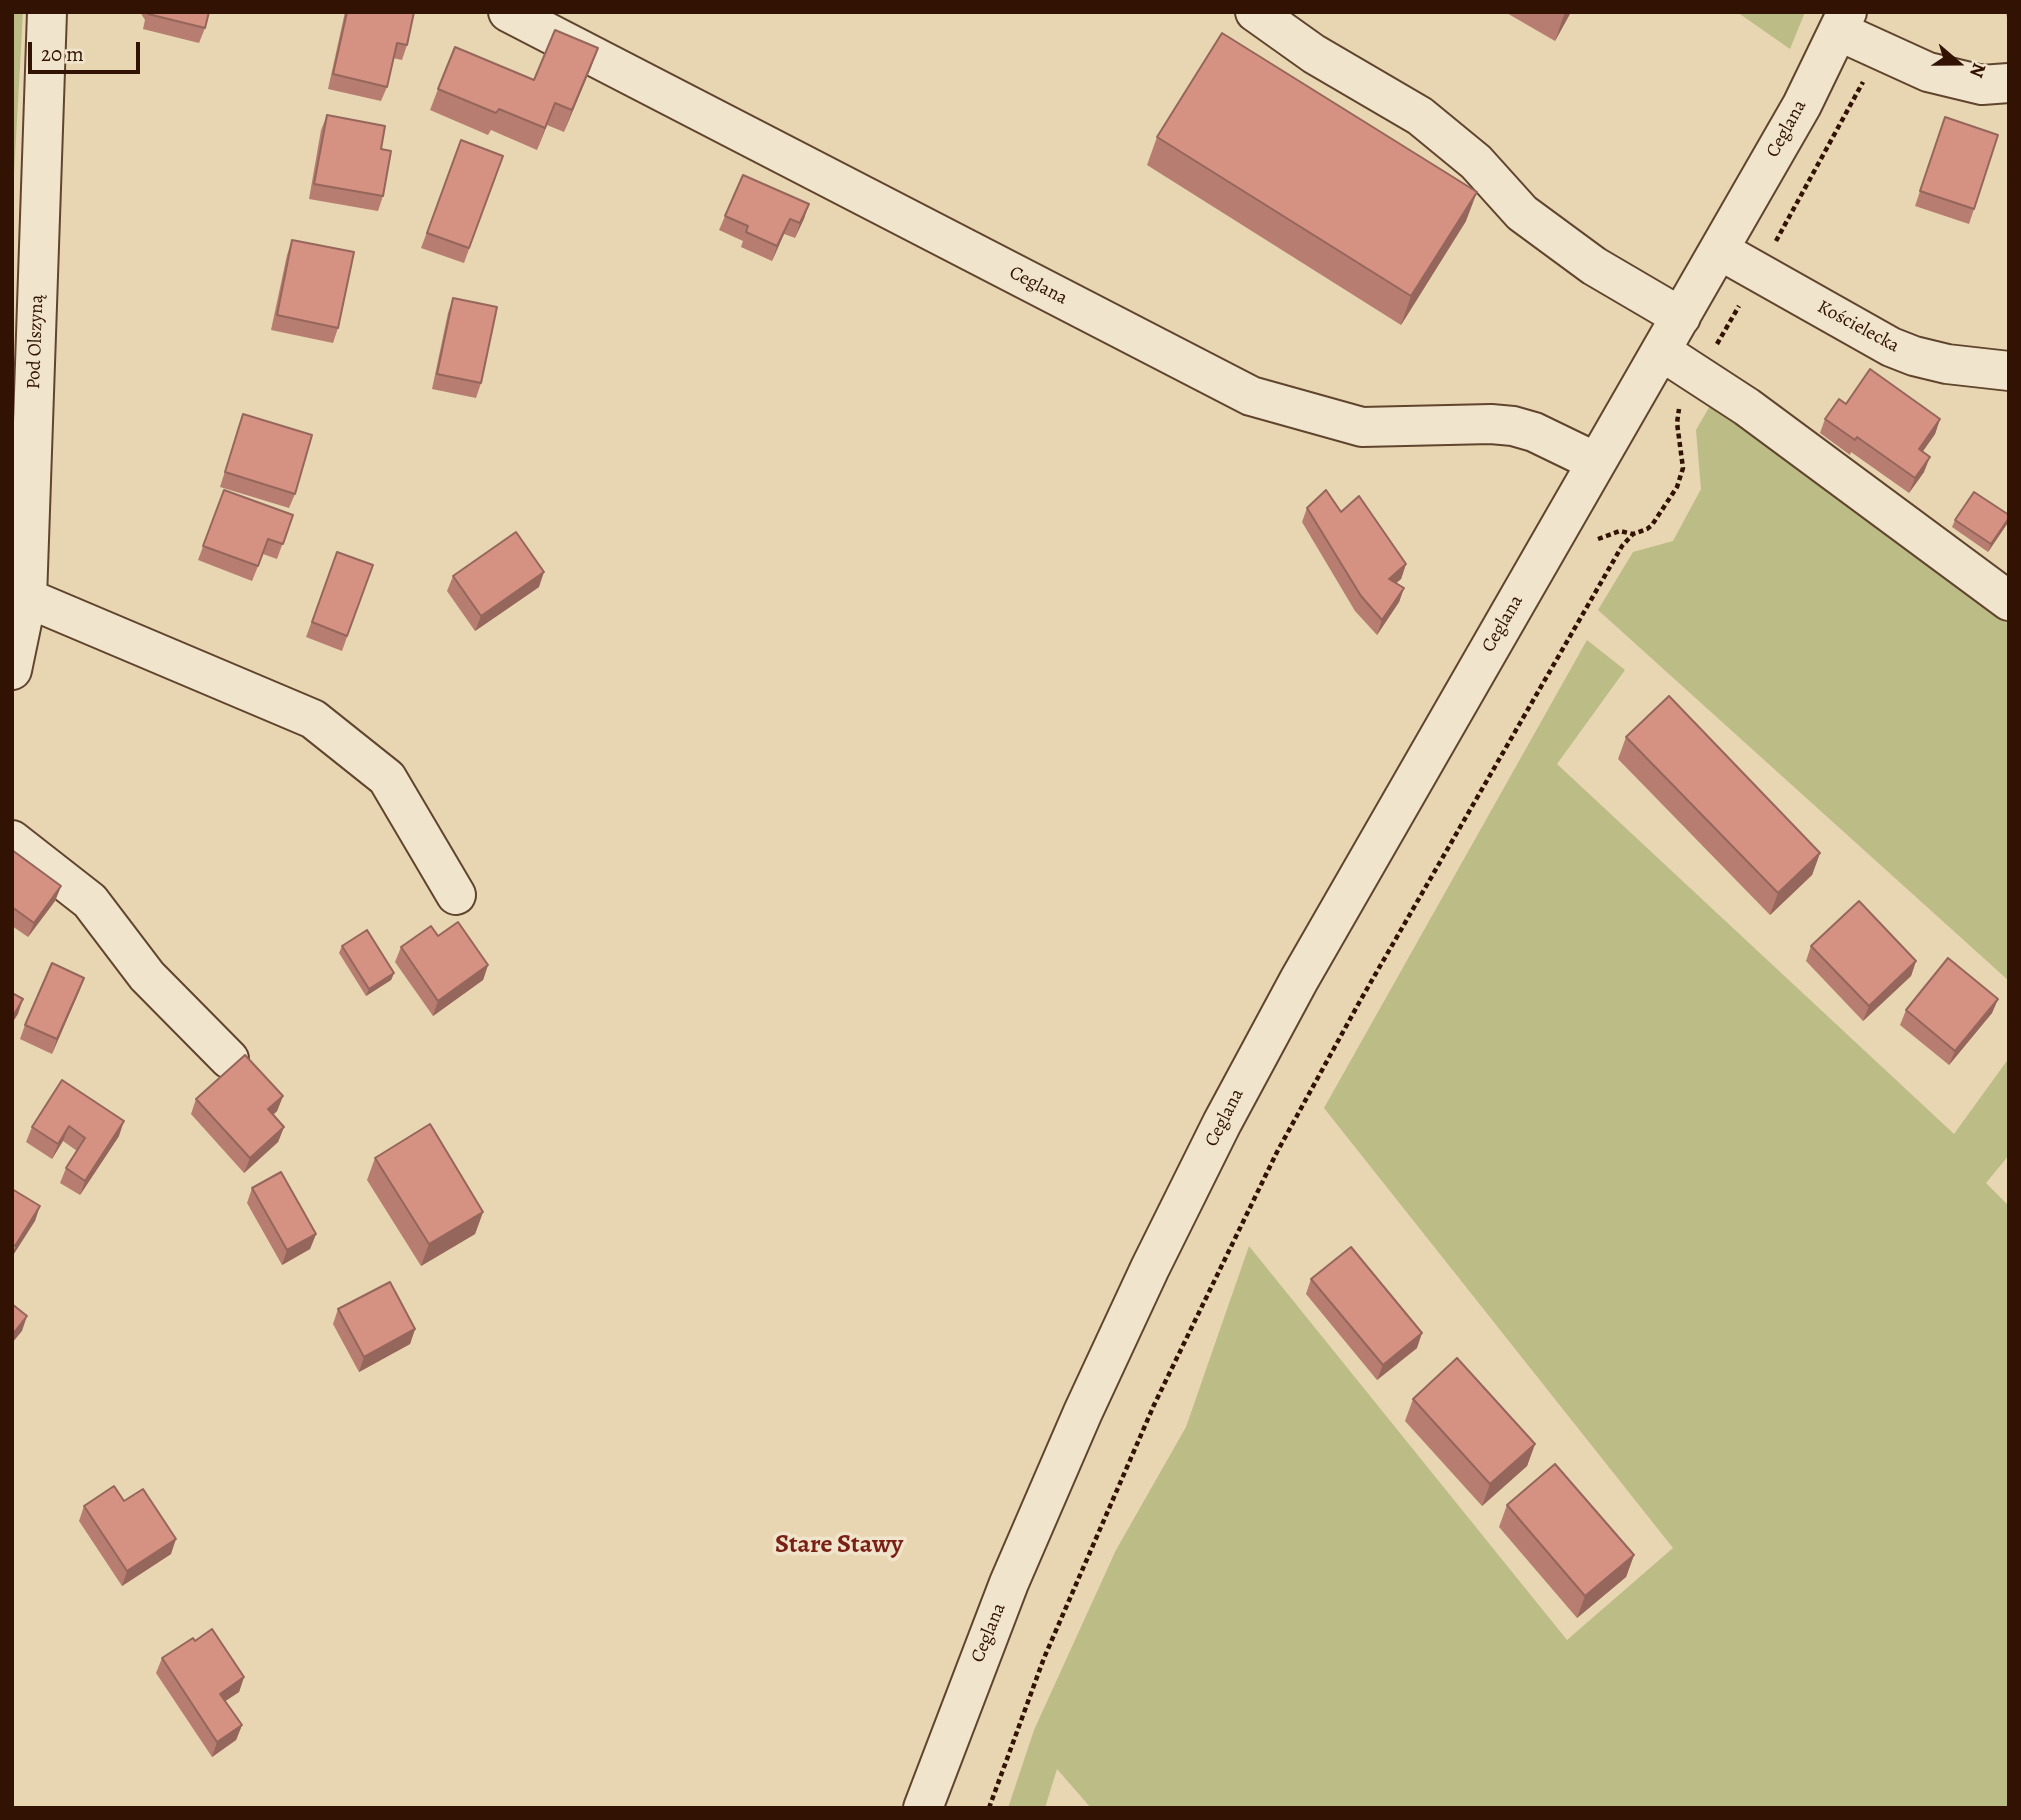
<!DOCTYPE html>
<meta charset="utf-8">
<style>
body{margin:0}
#map{position:relative;width:2021px;height:1820px;overflow:hidden;background:#e8d5b1;font-family:Alegreya,serif}
canvas{display:block}
.frame{position:absolute;inset:0;border:14px solid #321303;pointer-events:none}
.north{position:absolute;left:1923px;top:28px;width:70px;height:70px;-webkit-text-stroke:5px #f0e4cc;paint-order:stroke;rotate:110deg;font-size:19px;font-weight:700;line-height:28px;text-align:center;color:#321303}
.north::after{content:'';display:block;margin:auto;width:24px;height:32px;background:#321303;clip-path:polygon(50% 0,100% 100%,50% 72%,0 100%)}
.scale{position:absolute;left:28px;top:42px;width:112px;height:32px;box-sizing:border-box;border:4px solid #321303;border-top:0;padding-left:9px;font-size:21px;line-height:24px;white-space:nowrap;color:#321303;-webkit-text-stroke:5px #f0e4cc;paint-order:stroke}
</style>
<div id="map">
<canvas width="2021" height="1820"></canvas>
<div class="frame"></div>
<div class="north">N</div>
<div class="scale">20 m</div>
</div>
<script>
const g = document.querySelector('canvas').getContext('2d');
g.lineJoin = 'round';
function paint(path, color) { g.fillStyle = color; g.fill(path, 'evenodd'); }
const poly = rows => new Path2D(rows.map(r => 'M' + r).join(''));
function trace(path, color, width, dash) { g.strokeStyle = color; g.lineWidth = width; g.lineCap = dash ? 'butt' : 'round'; g.setLineDash(dash || []); g.stroke(path); }
function write(font, color, halo, rows, align = 'center') {
  g.font = font + ' Alegreya,serif'; g.lineWidth = 7; g.setLineDash([]); g.textBaseline = 'middle'; g.strokeStyle = halo; g.fillStyle = color; for (const [text, x, y, turn = 0] of rows) {
    g.save(); g.translate(x, y); g.rotate((+turn || 0) * Math.PI / 180); g.textAlign = isNaN(turn) ? turn : align; if (halo) g.strokeText(text, 0, 0); g.fillText(text, 0, 0); g.restore();
  }
}
const green = poly([
 [12,12,23,12,12,210],
 [1737,12,1805,12,1790,49],
 [1714,399,2009,619,2009,981,1598,610,1633,552,1673,541,1701,489,1696,430],
 [1587,640,1625,670,1557,764,1954,1134,2009,1058,2009,1155,1986,1183,2009,1206,2009,1808,1091,1808,1057,1769,1045,1808,1008,1808,1034,1730,1116,1550,1186,1427,1249,1246,1567,1640,1673,1548,1324,1108]
]);
const path = poly([
 [1776,241,1863,82],
 [1717,344,1739,306],
 [1598,539,1620,531,1633,534],
 [989,1808,1044,1658,1154,1405,1277,1152,1360,1001,1622,546,1633,534,1647,529,1652,525,1677,487,1683,468,1677,423,1679,409]
]);
const minor = poly([
 [508,12,1251,396,1362,427,1491,424,1513,426,1534,432,1596,462],
 [1255,12,1314,54,1420,116,1476,162,1522,213,1594,266,1681,317],
 [1838,31,1928,72,1982,85,2009,83],
 [1719,250,1891,347,1914,356,1947,364,2009,371],
 [1661,351,1747,407,2009,601],
 [27,598,313,719,387,778,456,895],
 [12,670,27,598,47,12],
 [12,840,90,901,147,976,229,1059],
 [923,1808,1009,1583,1083,1412,1150,1268,1222,1123,1299,980,1802,105,1847,12]
]);
const wall = poly([
 [140,12,209,12,205,28,199,43,143,29,145,20],
 [345,12,414,12,407,45,402,60,393,58,387,87,381,101,328,89],
 [1505,12,1571,12,1555,41],
 [2006,12,2009,12,2009,31],
 [598,48,564,132,547,125,537,150,491,130,488,135,430,110,438,89,534,80],
 [327,115,381,149,383,196,378,211,309,199,321,130],
 [1945,117,1974,209,1969,224,1915,206],
 [1157,137,1466,221,1401,325,1147,165],
 [461,140,503,156,464,263,421,248],
 [809,204,795,238,784,234,772,261,741,247,743,241,719,230,725,216],
 [292,240,338,328,333,343,271,330,287,255],
 [453,298,481,383,476,398,432,389,448,313],
 [243,414,295,494,289,508,220,487],
 [1825,419,1940,419,1935,434,1923,451,1924,472,1909,493,1851,452,1850,455,1820,433],
 [224,490,293,515,277,559,263,554,252,581,198,560],
 [1307,508,1341,512,1406,564,1401,579,1396,583,1404,588,1399,602,1377,635,1355,611,1302,522],
 [2009,515,2007,524,1988,552,1952,527,1955,520],
 [337,552,373,565,342,651,306,637],
 [453,576,539,587,475,631,447,591],
 [1626,737,1820,853,1812,875,1770,915,1618,759],
 [12,850,61,886,55,901,28,937,12,926],
 [438,936,488,965,483,980,433,1016,395,962,401,947],
 [342,946,394,973,391,980,366,996,339,953],
 [1811,946,1916,961,1911,976,1863,1021,1806,961],
 [84,978,52,1054,20,1039,25,1025],
 [1998,999,1992,1013,1949,1065,1900,1025,1906,1010],
 [62,1080,119,1136,80,1195,60,1183,66,1168,77,1151,63,1141,52,1159,26,1142,32,1127],
 [283,1096,277,1111,273,1115,284,1127,278,1142,244,1173,191,1114,196,1099],
 [375,1158,483,1212,475,1234,421,1266,367,1180],
 [252,1188,316,1234,310,1249,282,1265,247,1203],
 [1311,1279,1417,1348,1377,1380,1306,1294],
 [338,1309,415,1329,410,1344,359,1372,333,1324],
 [1413,1399,1535,1444,1527,1466,1482,1506,1405,1421],
 [124,1501,171,1554,122,1586,79,1521,84,1506],
 [1507,1505,1634,1555,1626,1577,1577,1618,1499,1527],
 [195,1641,244,1677,239,1692,225,1701,242,1725,236,1740,212,1757,156,1673,162,1658]
]);
const shadedWall = poly([
 [1565,12,1571,12,1555,41],
 [598,48,590,70,564,132,572,110],
 [555,103,547,125,537,150,545,128],
 [1477,192,1466,221,1401,325,1411,296],
 [809,204,804,219,795,238,800,223],
 [790,219,784,234,772,261,777,246],
 [1940,419,1935,434,1914,464,1919,449],
 [1930,457,1924,472,1909,493,1915,478],
 [2009,518,2007,524,1988,552,1991,544],
 [1406,564,1401,579,1384,594,1389,579],
 [544,572,539,587,475,631,481,616],
 [1404,588,1399,602,1377,635,1382,620],
 [1820,853,1812,875,1770,915,1778,893],
 [61,886,55,901,28,937,34,923],
 [1916,961,1911,976,1863,1021,1869,1006],
 [488,965,483,980,433,1016,438,1001],
 [394,973,391,980,366,996,369,989],
 [84,978,79,992,52,1054,57,1039],
 [23,999,18,1014,12,1023,12,1018],
 [1998,999,1992,1013,1949,1065,1955,1051],
 [283,1096,277,1111,263,1124,268,1109],
 [124,1121,119,1136,80,1195,85,1181],
 [69,1126,63,1141,52,1159,58,1144],
 [284,1127,278,1142,244,1173,250,1158],
 [40,1206,35,1221,12,1257,15,1246],
 [483,1212,475,1234,421,1266,429,1244],
 [316,1234,310,1249,282,1265,287,1250],
 [27,1316,22,1331,12,1343,12,1335],
 [415,1329,410,1344,359,1372,364,1357],
 [1422,1333,1417,1348,1377,1380,1383,1365],
 [1535,1444,1527,1466,1482,1506,1490,1484],
 [176,1539,171,1554,122,1586,127,1571],
 [1634,1555,1626,1577,1577,1618,1585,1596],
 [244,1677,239,1692,215,1708,220,1694],
 [242,1725,236,1740,212,1757,217,1742]
]);
const building = poly([
 [149,12,209,12,205,28,148,14,149,12],
 [347,12,414,12,407,45,397,43,387,87,333,74,347,12],
 [555,30,598,48,572,110,555,103,545,128,499,109,496,113,438,89,455,47,534,80,555,30],
 [1222,33,1477,192,1411,296,1157,137,1222,33],
 [327,115,385,126,381,149,391,151,383,196,314,184,327,115],
 [1945,117,1998,135,1974,209,1920,191,1945,117],
 [461,140,503,156,469,248,427,233,461,140],
 [743,175,809,204,800,223,790,219,777,246,746,232,748,226,725,216,743,175],
 [292,240,354,252,338,328,277,315,292,240],
 [453,298,497,307,481,383,437,374,453,298],
 [1870,369,1940,419,1919,449,1930,457,1915,478,1857,437,1855,440,1825,419,1839,399,1846,404,1870,369],
 [243,414,312,435,295,494,225,472,243,414],
 [224,490,293,515,283,544,268,539,258,566,203,546,224,490],
 [1326,490,1341,512,1359,496,1406,564,1389,579,1404,588,1382,620,1361,596,1307,508,1326,490],
 [1974,492,2009,515,2009,518,1991,544,1955,520,1974,492],
 [516,532,544,572,481,616,453,576,516,532],
 [337,552,373,565,347,636,312,622,337,552],
 [1669,696,1820,853,1778,893,1626,737,1669,696],
 [12,850,61,886,34,923,12,907,12,850],
 [1859,901,1916,961,1869,1006,1811,946,1859,901],
 [458,922,488,965,438,1001,401,947,431,926,438,936,458,922],
 [367,930,394,973,369,989,342,946,367,930],
 [1948,958,1998,999,1955,1051,1906,1010,1948,958],
 [52,963,84,978,57,1039,25,1025,52,963],
 [12,993,23,999,12,1018,12,993],
 [245,1055,283,1096,268,1109,284,1127,250,1158,196,1099,245,1055],
 [62,1080,124,1121,85,1181,66,1168,85,1138,69,1126,58,1144,32,1127,62,1080],
 [430,1124,483,1212,429,1244,375,1158,430,1124],
 [281,1172,316,1234,287,1250,252,1188,281,1172],
 [12,1189,40,1206,15,1246,12,1244,12,1189],
 [1351,1247,1422,1333,1383,1365,1311,1279,1351,1247],
 [390,1282,415,1329,364,1357,338,1309,390,1282],
 [12,1304,27,1316,12,1335,12,1304],
 [1457,1358,1535,1444,1490,1484,1413,1399,1457,1358],
 [1555,1464,1634,1555,1585,1596,1507,1505,1555,1464],
 [114,1486,124,1501,143,1489,176,1539,127,1571,84,1506,114,1486],
 [212,1629,244,1677,220,1694,242,1725,217,1742,162,1658,193,1638,195,1641,212,1629]
]);
const streetNames = [
 ["Ceglana",1787,129,-61],
 ["Ceglana",1038,286,27],
 ["Kościelecka",1858,327,28],
 ["Pod Olszyną",36,342,-88],
 ["Ceglana",1503,624,-60],
 ["Ceglana",1225,1118,-63],
 ["Ceglana",989,1633,-68]
];
const districtNames = [
 ["Stare Stawy",839,1546]
];
paint(green, '#bcbc87');
trace(minor, '#60442e', 42);
trace(path, '#321303', 4.5, [5, 3.5]);
trace(minor, '#f0e4cc', 38);
paint(wall, '#b77d70');
paint(shadedWall, '#95665b');
paint(building, '#d59182');
trace(building, '#95665b', 2);
write('19px', '#321303', '#f0e4cc', streetNames);
write('bold 26px', '#7a1f14', '#f0e4cc', districtNames);
</script>
